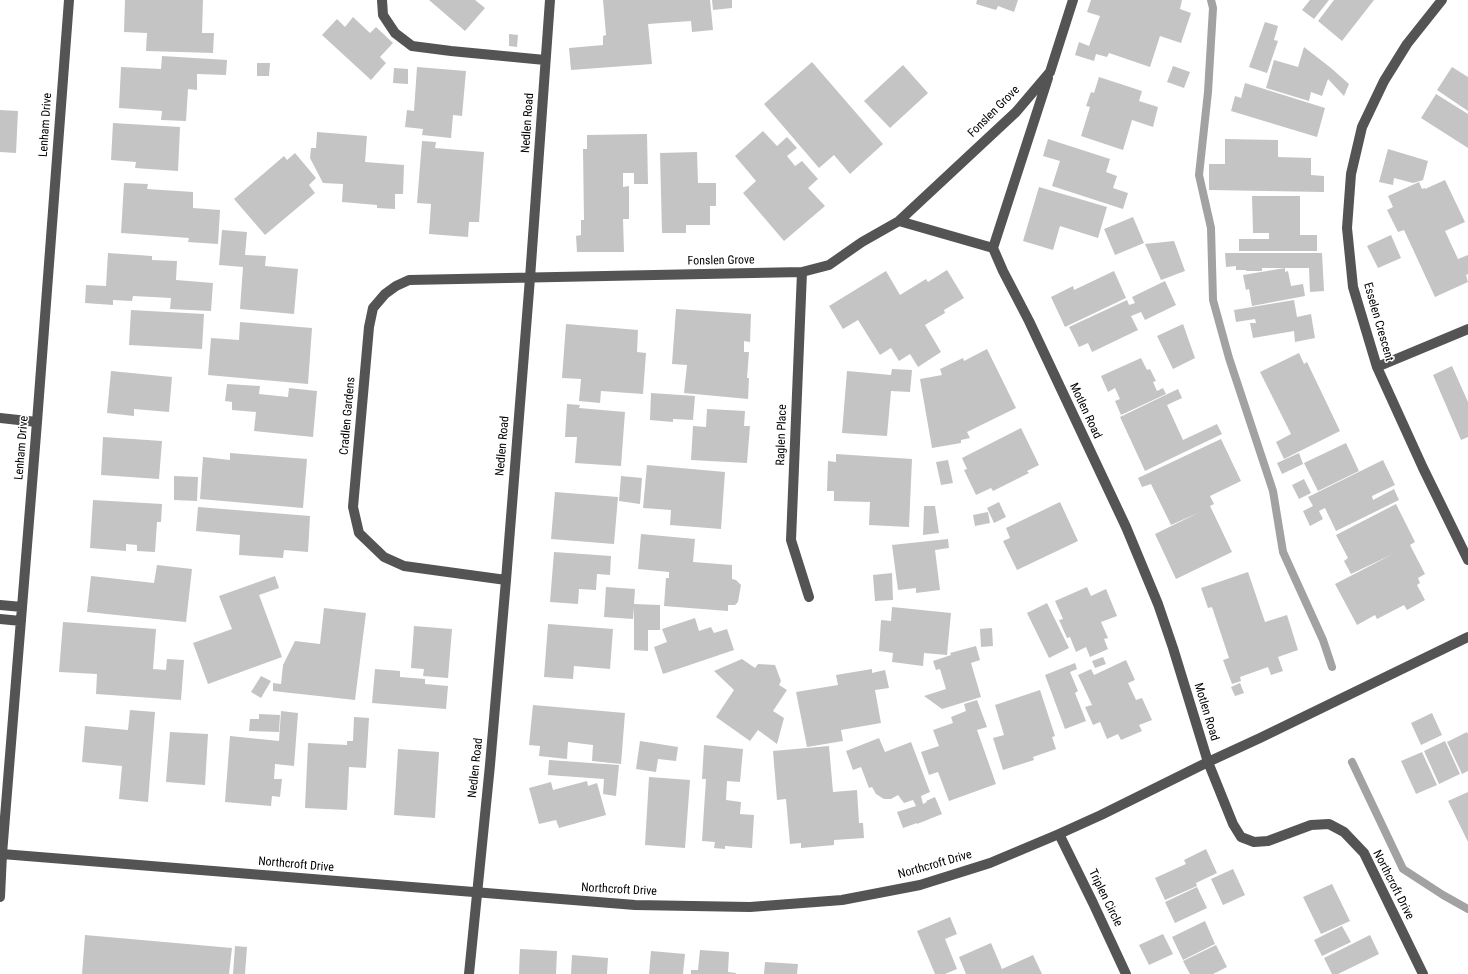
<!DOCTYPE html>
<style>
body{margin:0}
canvas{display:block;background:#fff}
</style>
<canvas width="1468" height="974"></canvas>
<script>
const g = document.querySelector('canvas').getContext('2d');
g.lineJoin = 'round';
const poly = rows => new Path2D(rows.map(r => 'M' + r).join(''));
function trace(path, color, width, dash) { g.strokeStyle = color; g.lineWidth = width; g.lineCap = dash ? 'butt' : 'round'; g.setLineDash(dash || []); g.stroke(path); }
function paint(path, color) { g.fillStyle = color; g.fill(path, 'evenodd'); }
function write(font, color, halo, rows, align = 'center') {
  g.font = font + ' "Roboto Condensed",sans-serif'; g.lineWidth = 3; g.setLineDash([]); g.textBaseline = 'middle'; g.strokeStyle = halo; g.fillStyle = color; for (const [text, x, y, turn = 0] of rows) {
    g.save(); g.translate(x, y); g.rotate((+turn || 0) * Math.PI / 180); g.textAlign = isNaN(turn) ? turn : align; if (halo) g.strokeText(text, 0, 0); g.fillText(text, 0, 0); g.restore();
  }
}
const stream = poly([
 [1211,0,1213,8,1208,92,1199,175,1211,228,1213,300,1229,358,1273,491,1283,552,1323,640,1332,667],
 [1352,762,1403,869,1443,895,1468,909]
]);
const building = poly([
 [125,0,203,0,202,33,214,33,213,53,146,51,147,33,124,32],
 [429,0,475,0,485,8,465,31],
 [603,0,710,0,713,30,692,32,691,21,648,24,652,64,571,70,569,48,603,45,603,36,606,35],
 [712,0,732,0,732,8,713,10],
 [977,0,1018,0,1014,12,998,6,996,10,976,4],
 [1091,0,1182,0,1180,9,1191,13,1181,43,1160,36,1150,67,1109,53,1107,57,1096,54,1094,61,1075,55,1079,42,1089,46,1100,16,1087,12],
 [1310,0,1329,0,1314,19,1302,10],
 [1334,0,1374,0,1342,41,1318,21],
 [353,17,370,33,376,27,393,43,380,57,386,63,371,80,322,35,337,19,345,27],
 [1265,22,1278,26,1274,40,1278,41,1267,73,1249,67],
 [509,34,518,35,517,47,509,46],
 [1304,47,1331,68,1349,84,1344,96,1328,79,1322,96,1311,92,1309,101,1266,88,1274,60,1298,67],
 [162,56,227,60,226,75,197,74,197,90,188,89,186,121,161,120,162,111,119,108,121,67,161,69],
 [812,62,883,144,850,174,834,155,819,168,764,104],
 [257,63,270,63,269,76,257,76],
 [903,65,928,93,890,128,864,101],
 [1173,66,1190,72,1184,88,1167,82],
 [417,67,466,71,462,116,453,115,451,138,422,135,423,129,405,127,407,110,414,111],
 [1452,67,1468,77,1468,111,1437,90],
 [394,68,408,69,408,84,393,83],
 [1099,77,1142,91,1139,101,1158,107,1153,127,1132,120,1123,150,1081,136,1090,107,1086,106,1091,92,1094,93],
 [1245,83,1325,108,1317,137,1231,111,1235,96,1241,98],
 [1436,94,1468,114,1468,148,1421,118],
 [0,110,18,111,16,153,0,152],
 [113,123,180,127,178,171,135,168,136,162,111,160],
 [763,131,777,146,787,137,797,148,787,156,795,166,802,161,818,179,808,188,825,206,784,241,743,193,756,181,735,156],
 [317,132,367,136,365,162,404,165,403,194,395,194,395,209,377,208,377,205,342,202,343,184,323,183,310,158,311,148,316,148],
 [647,134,648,184,634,184,634,173,623,173,623,187,629,186,629,219,623,219,624,252,577,252,576,236,581,235,581,220,584,220,583,149,587,149,587,135],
 [1048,139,1110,159,1106,172,1117,176,1113,188,1128,193,1123,209,1052,186,1060,161,1043,156],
 [1225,139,1278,140,1278,157,1311,158,1311,175,1324,176,1324,192,1209,190,1209,164,1225,164],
 [422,141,436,142,435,148,484,152,479,222,469,222,468,237,429,234,431,204,417,203],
 [1388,149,1428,161,1423,180,1413,183,1394,178,1393,185,1379,182],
 [697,152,698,183,716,183,716,206,710,206,710,225,686,225,686,233,662,233,660,153],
 [295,153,316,178,309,185,315,193,265,235,234,199,284,156,287,160],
 [1445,180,1465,222,1445,231,1458,259,1468,255,1468,274,1466,275,1468,282,1435,297,1404,230,1398,232,1387,210,1393,207,1388,196,1419,182,1422,189,1425,188,1425,189],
 [124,183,148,184,147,189,193,192,193,208,220,210,218,244,188,242,189,238,121,233],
 [1039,187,1107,207,1098,238,1060,226,1053,250,1023,241],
 [1252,196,1300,196,1300,235,1317,235,1317,251,1239,251,1239,239,1269,239,1269,233,1253,233],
 [1133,217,1144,243,1115,255,1104,229],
 [222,230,247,232,245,255,266,256,265,266,298,269,294,314,240,309,243,267,219,265],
 [1391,235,1401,258,1378,268,1367,246],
 [1174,241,1185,271,1161,280,1145,244],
 [108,253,152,256,152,260,177,261,176,280,213,283,211,311,170,309,171,298,133,296,132,301,113,300,113,305,85,303,86,285,106,286],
 [1225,253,1322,253,1324,291,1310,292,1309,268,1262,268,1262,271,1246,271,1246,270,1236,270,1236,266,1226,267],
 [1285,268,1285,272,1288,271,1291,286,1303,284,1305,296,1252,306,1249,289,1246,290,1243,275],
 [947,270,964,298,944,310,945,313,925,325,941,352,918,367,910,354,899,361,891,348,880,355,858,320,843,329,829,306,886,271,900,295,926,279,928,282],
 [1114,271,1126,298,1065,327,1051,297,1073,286,1074,290],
 [1165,281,1176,305,1145,320,1141,312,1131,316,1138,330,1092,352,1088,343,1079,347,1069,327,1127,300,1129,305,1135,303,1132,297],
 [1294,300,1297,317,1311,314,1315,338,1295,342,1294,331,1253,338,1250,323,1256,323,1255,319,1236,322,1234,310],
 [676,309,751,314,750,342,744,341,744,352,749,352,747,378,749,378,748,399,684,393,687,365,672,364],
 [131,310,204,314,202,349,129,345],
 [240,322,312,328,308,384,208,375,211,338,239,340],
 [566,324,638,330,637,352,646,353,643,394,601,391,600,403,579,401,581,379,562,378],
 [1183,324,1195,358,1173,369,1157,336],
 [987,349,1016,408,967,432,970,438,961,440,961,443,932,448,920,379,942,375,940,369,963,358,964,361],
 [1299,353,1304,364,1307,362,1340,431,1284,459,1276,442,1291,434,1260,372],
 [1141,358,1147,370,1150,369,1156,381,1153,382,1157,391,1163,388,1166,394,1121,415,1115,401,1120,399,1115,388,1108,392,1101,376],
 [1452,366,1468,402,1468,437,1461,440,1433,375],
 [892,369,912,370,910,392,891,391,887,436,842,433,847,371,891,375],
 [111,371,172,377,169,412,134,409,134,416,107,413],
 [227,384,260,386,259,394,288,397,289,388,317,391,313,437,254,431,256,412,232,410,232,402,225,401],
 [1178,389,1182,398,1167,405,1183,440,1217,424,1222,434,1145,471,1120,417],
 [651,393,695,396,693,420,673,419,673,422,650,420],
 [567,404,580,405,579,408,625,412,621,466,575,463,577,437,565,437],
 [707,409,745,411,744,426,750,426,747,463,691,460,693,426,706,427],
 [1021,428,1039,465,1027,471,1029,473,993,491,991,488,976,495,964,470,967,469,962,458],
 [103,437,162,441,159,479,101,475],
 [1221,439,1241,481,1210,496,1214,504,1210,506,1232,552,1176,579,1155,534,1200,512,1171,525,1151,484,1142,487,1138,478],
 [1346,443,1359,471,1318,491,1304,463],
 [230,453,307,459,303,508,200,499,203,457,230,460],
 [1299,453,1303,464,1282,474,1277,463],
 [836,454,912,459,909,527,869,525,870,502,834,501,834,491,827,491,828,461,836,462],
 [948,460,953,483,941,485,936,462],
 [1383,460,1395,485,1372,496,1373,500,1394,489,1399,500,1336,531,1325,508,1319,511,1323,519,1310,526,1303,511,1313,506,1308,497],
 [647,465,725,472,721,529,670,525,671,510,643,508],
 [174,476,198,477,197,501,174,500],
 [621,476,642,478,640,504,619,501],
 [1304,479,1311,493,1299,499,1292,485],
 [555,492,618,497,614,544,551,539],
 [93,500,162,504,161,522,157,522,155,552,137,551,137,545,126,544,126,551,90,548],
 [999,502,1006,517,994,523,987,508],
 [1060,502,1078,541,1017,570,1003,541,1010,538,1006,528],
 [1396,504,1415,542,1410,545,1425,574,1418,578,1420,583,1417,585,1425,600,1407,610,1404,605,1377,619,1375,615,1357,625,1335,584,1393,554,1351,574,1344,561,1348,558,1336,535],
 [924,506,935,506,939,533,923,535],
 [198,507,310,516,308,552,284,550,283,558,239,555,240,535,196,531],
 [988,512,990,523,975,526,973,515],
 [641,534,695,539,693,562,732,565,732,579,736,580,741,585,738,602,735,605,728,605,728,611,664,606,666,578,669,578,669,572,638,569],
 [948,539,949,548,935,550,940,590,916,593,916,588,898,590,892,545],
 [554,552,611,556,610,575,597,574,596,590,579,589,578,604,550,602],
 [157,565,192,569,186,622,87,612,91,576,154,583],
 [1248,572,1265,622,1287,615,1298,650,1278,657,1283,671,1271,675,1268,667,1240,677,1241,681,1232,684,1223,660,1229,658,1212,607,1208,608,1201,588],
 [892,573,893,600,875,601,873,575],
 [275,576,279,588,259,595,282,657,208,684,193,643,232,629,219,596],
 [606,587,635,589,634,604,660,605,660,630,648,630,648,651,634,650,634,607,633,619,604,617],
 [1087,587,1091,596,1106,589,1117,616,1101,622,1108,638,1104,639,1108,649,1090,657,1086,647,1076,652,1070,637,1067,638,1059,620,1063,619,1055,601],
 [1047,603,1069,648,1049,658,1027,613],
 [892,607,951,613,947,655,924,653,923,666,892,662,893,653,879,651,881,620,891,621],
 [324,608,366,613,355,700,273,691,273,683,281,684,283,665,295,641,320,644],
 [695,618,699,631,711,627,714,633,727,629,734,650,663,674,654,647,667,642,662,629],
 [63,622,156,629,153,669,166,670,167,659,184,660,181,700,96,694,97,674,59,672],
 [548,624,613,629,610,669,574,666,573,679,544,677],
 [414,626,452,629,448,678,423,676,424,669,411,668],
 [992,628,993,646,981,647,980,629],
 [976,646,980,660,971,663,981,697,942,709,924,696,946,689,940,669,936,670,933,661,951,655,950,653],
 [1103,657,1106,664,1095,668,1092,661],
 [742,659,755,668,758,664,775,665,781,681,779,685,787,690,773,711,784,718,777,744,758,730,750,741,716,717,734,690,714,671],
 [1126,660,1135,680,1128,683,1136,700,1142,698,1152,720,1139,725,1142,731,1121,740,1118,734,1107,739,1100,722,1093,725,1085,707,1092,705,1078,675,1091,669,1094,675],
 [1075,663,1077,669,1070,672,1078,691,1075,693,1086,721,1065,729,1045,675],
 [375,669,400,671,400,677,425,679,425,684,448,686,446,709,372,703],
 [872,669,872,673,885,670,889,688,875,690,881,723,841,730,843,741,807,747,796,692,838,685,836,675],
 [261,676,271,681,261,698,251,692],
 [1240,683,1244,693,1235,696,1231,687],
 [1040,690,1055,736,1052,737,1056,749,1033,757,1034,760,1003,770,993,738,1004,735,995,705],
 [977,700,987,727,977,730,996,784,949,801,938,772,929,775,921,752,939,746,933,730,953,723,951,717,966,711,964,704],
 [533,705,625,713,621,764,592,761,593,745,568,742,567,759,539,756,540,746,529,745],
 [130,710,155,712,148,802,119,799,122,766,82,762,85,726,128,730],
 [281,711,298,713,294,766,275,764,274,779,282,779,280,797,272,796,271,806,225,802,230,736,279,741],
 [1432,713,1442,735,1421,745,1411,723],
 [259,714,280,715,279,732,249,731,250,719,259,719],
 [354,717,369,718,366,768,349,767,347,810,305,808,308,743,347,745,347,741,353,741],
 [170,732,208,734,205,785,166,782],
 [1467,732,1468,734,1468,771,1462,774,1447,742],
 [879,738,885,752,911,742,930,792,921,796,923,804,927,802,926,801,935,797,942,814,917,824,917,823,903,828,897,812,916,806,913,800,904,803,898,795,891,799,884,799,876,794,872,787,869,788,861,767,853,770,846,751],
 [640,741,678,747,676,761,658,759,656,772,636,769],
 [1445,741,1460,774,1439,784,1424,751],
 [704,745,743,749,740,782,727,781,726,800,741,802,740,814,754,815,752,848,725,846,725,849,714,848,715,842,702,841,706,779,702,779],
 [829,746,833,792,857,790,859,823,863,823,864,838,834,840,834,845,801,848,801,843,790,844,786,799,777,800,773,751],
 [398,749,439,752,435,818,394,815],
 [1422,752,1437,785,1416,794,1401,761],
 [549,760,619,765,616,796,603,794,604,779,548,775],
 [649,777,690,780,685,848,645,845],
 [587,781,588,786,597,783,606,815,559,828,556,820,539,824,529,788,551,782,553,790],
 [1468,792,1468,842,1448,801],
 [1206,849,1217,873,1196,883,1197,886,1165,900,1155,878,1186,864,1184,860],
 [1233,869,1245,895,1223,905,1211,879],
 [1332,884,1350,921,1321,934,1303,897],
 [1197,887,1207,908,1175,923,1165,902],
 [950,917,957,934,945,939,957,969,945,974,935,974,917,931],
 [1205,921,1215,944,1183,960,1172,937],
 [1342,926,1351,942,1322,956,1314,940],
 [1163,934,1173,954,1149,965,1139,945],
 [85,935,232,948,229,974,82,974],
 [1370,935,1379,954,1338,974,1332,974,1324,958],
 [991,943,1002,969,1033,955,1042,974,966,974,959,957],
 [1216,945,1227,967,1213,974,1190,974,1183,961],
 [235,946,247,947,245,974,233,974],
 [520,949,557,951,556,974,519,974],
 [700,950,729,952,728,972,736,973,736,974,691,974,691,970,698,970],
 [651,951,685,954,683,974,649,974],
 [572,955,608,958,607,974,571,974],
 [765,962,798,964,797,974,764,974]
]);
const minor = poly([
 [382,0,383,15,395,33,412,46,451,51,545,60],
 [1442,0,1407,44,1384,81,1362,127,1351,174,1347,228,1353,287,1377,367,1423,468,1468,560],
 [1048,78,993,248,1003,271,1029,321,1126,527,1158,604,1173,648,1208,762,1233,824,1241,837,1254,842,1268,841,1311,825,1329,824,1344,832,1364,853,1423,974],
 [899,221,993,248],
 [802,272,791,540,809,597],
 [1377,367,1468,329],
 [0,418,37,422],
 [506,580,404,566,384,557,359,533,353,507,369,327,373,308,385,294,396,286,409,280,802,272,829,265,862,242,899,221,1016,112,1050,72,1073,0],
 [0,605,22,607],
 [0,619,21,621],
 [1059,834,1093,903,1126,974],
 [2,854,635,905,750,907,842,900,920,885,990,863,1059,834,1101,815,1208,762,1260,738,1468,637],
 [0,897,2,854,37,422,69,0],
 [469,974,490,765,506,580,530,278,550,0]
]);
const streetNames = [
 ["Fonslen Grove",994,112,-45],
 ["Nedlen Road",528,123,-86],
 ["Lenham Drive",46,125,-86],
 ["Fonslen Grove",721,261,-1],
 ["Esselen Crescent",1378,322,74],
 ["Motlen Road",1085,411,65],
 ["Cradlen Gardens",348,416,-85],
 ["Raglen Place",782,435,-88],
 ["Nedlen Road",503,446,-85],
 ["Lenham Drive",22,448,-85],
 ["Motlen Road",1206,712,73],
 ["Nedlen Road",476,768,-84],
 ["Northcroft Drive",296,865,5],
 ["Northcroft Drive",935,865,-16],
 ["Northcroft Drive",1393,885,63],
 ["Northcroft Drive",619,890,3],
 ["Triplen Circle",1105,898,64]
];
trace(stream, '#a2a2a2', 8);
paint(building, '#c4c4c4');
trace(minor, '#545454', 10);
write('12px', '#000', '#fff', streetNames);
</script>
